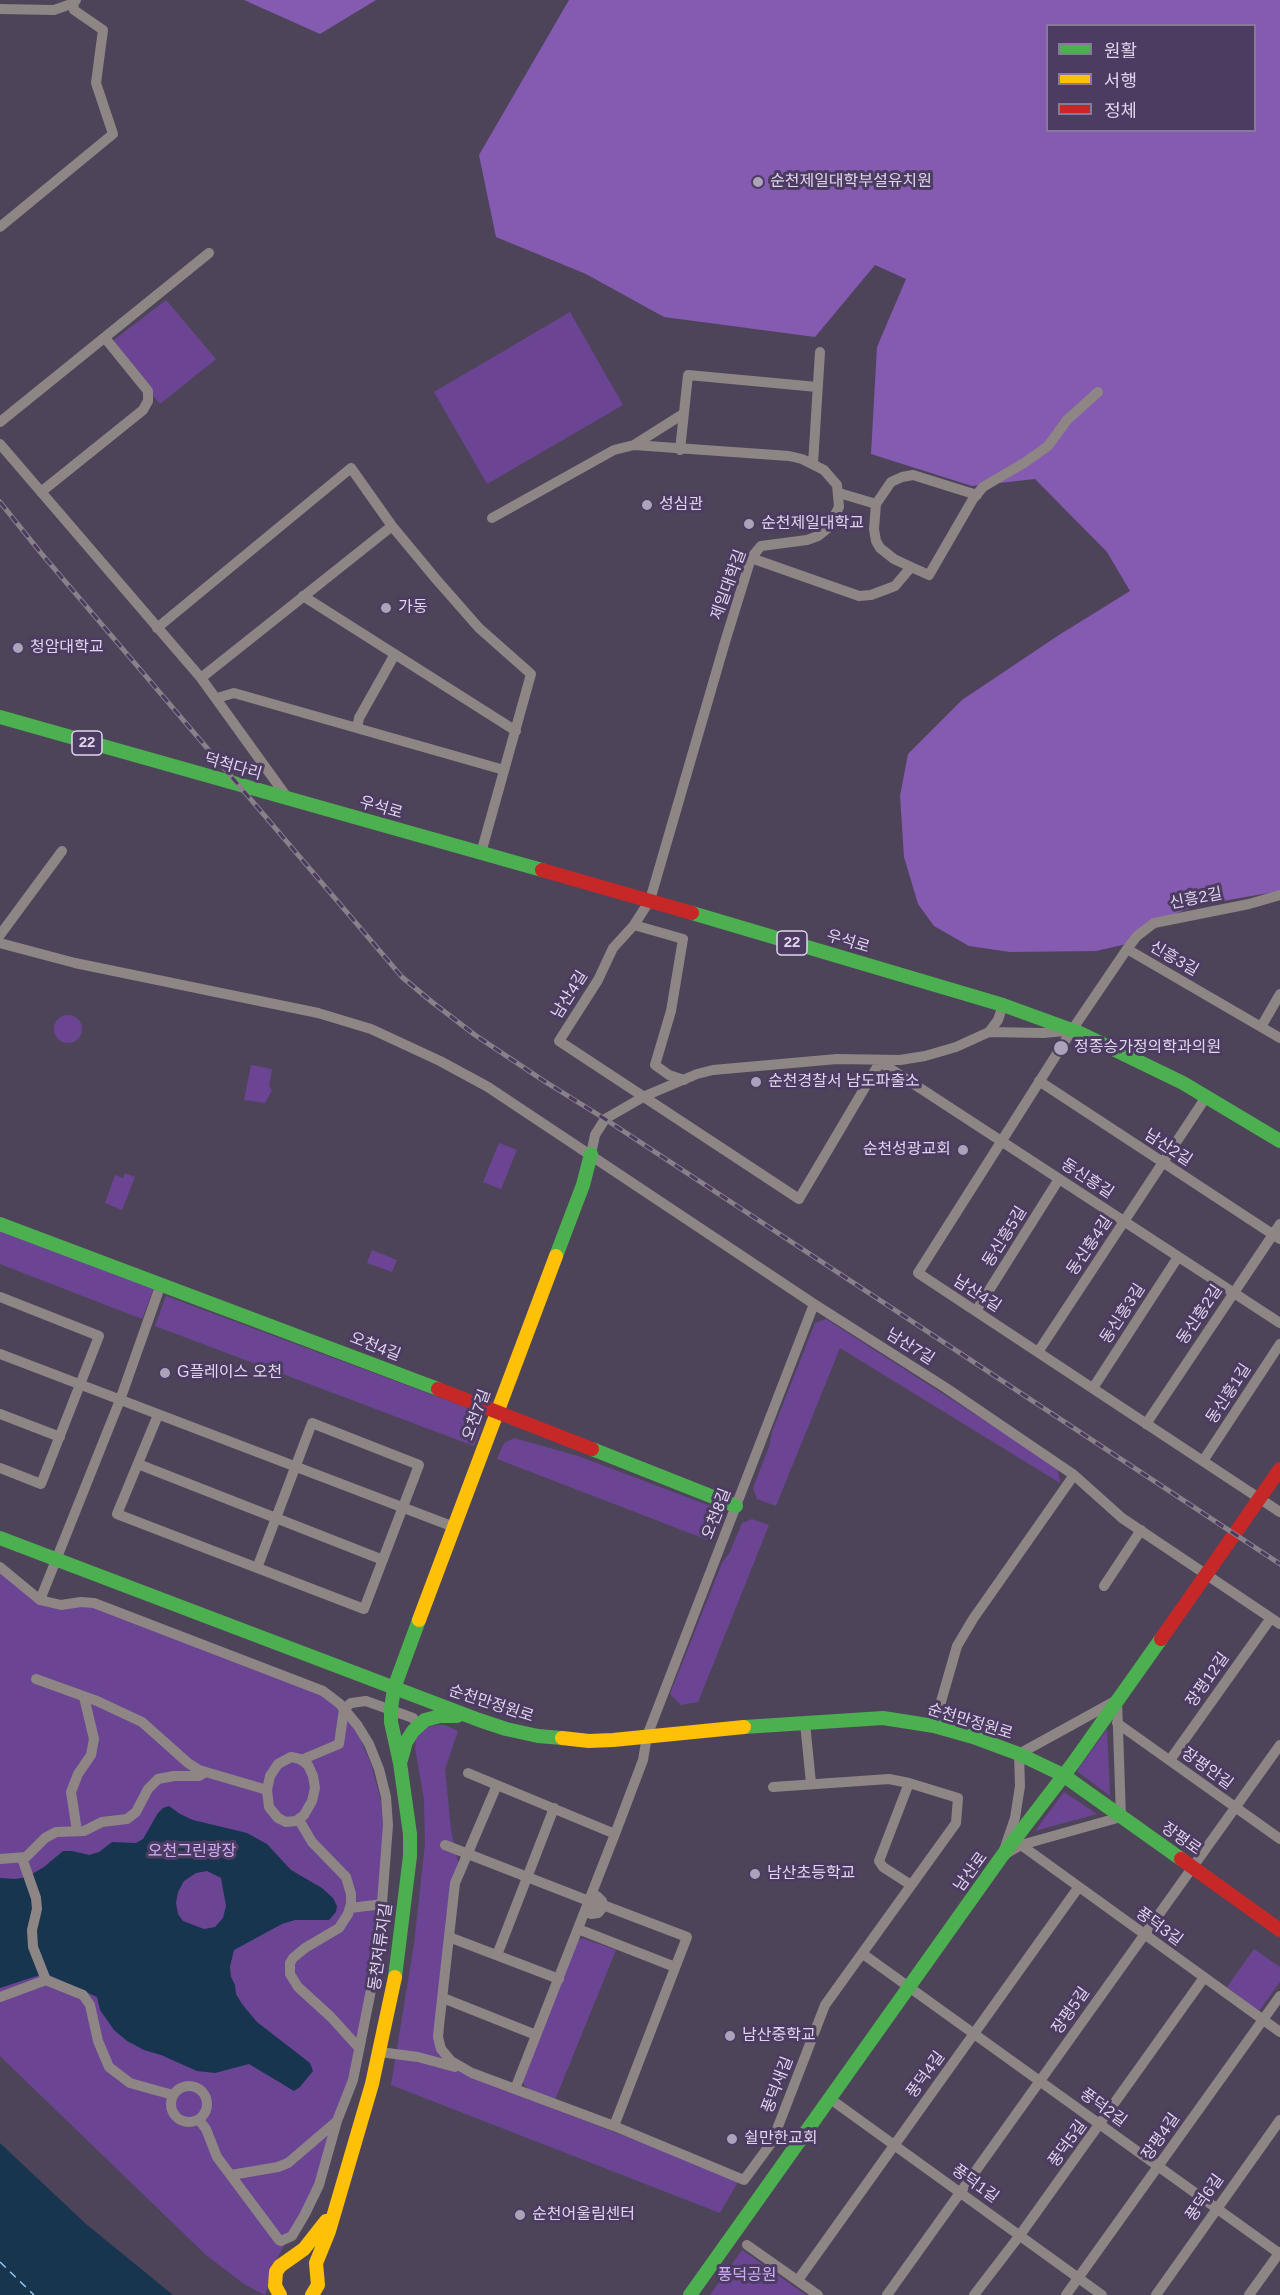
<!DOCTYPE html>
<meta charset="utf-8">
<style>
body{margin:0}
#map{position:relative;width:1280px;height:2295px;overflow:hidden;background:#4e445a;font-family:Arial,"Noto Sans KR",sans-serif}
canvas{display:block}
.legend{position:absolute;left:1046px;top:24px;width:210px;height:108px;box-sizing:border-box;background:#4d3c62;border:2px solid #877999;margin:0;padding:8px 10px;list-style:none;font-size:18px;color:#dfd5ec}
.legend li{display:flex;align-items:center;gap:12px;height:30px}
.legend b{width:30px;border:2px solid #877999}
</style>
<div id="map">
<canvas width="1280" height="2295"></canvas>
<ul class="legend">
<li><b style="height:8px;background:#4caf50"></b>원활</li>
<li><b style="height:8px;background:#ffc107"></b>서행</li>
<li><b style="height:8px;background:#c62828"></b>정체</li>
</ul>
</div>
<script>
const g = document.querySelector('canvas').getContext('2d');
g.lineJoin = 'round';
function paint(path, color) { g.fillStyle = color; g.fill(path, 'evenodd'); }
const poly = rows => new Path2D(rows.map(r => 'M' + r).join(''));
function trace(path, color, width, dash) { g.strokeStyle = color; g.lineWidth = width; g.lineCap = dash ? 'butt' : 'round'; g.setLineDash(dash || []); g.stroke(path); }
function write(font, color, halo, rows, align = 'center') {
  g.font = font + ' Arial,"Noto Sans KR",sans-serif'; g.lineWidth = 6; g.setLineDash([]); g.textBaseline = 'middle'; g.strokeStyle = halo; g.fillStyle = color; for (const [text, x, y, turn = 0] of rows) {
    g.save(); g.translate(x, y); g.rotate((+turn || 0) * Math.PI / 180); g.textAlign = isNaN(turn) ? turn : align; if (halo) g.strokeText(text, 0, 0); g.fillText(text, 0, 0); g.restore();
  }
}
const green = poly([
 [166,300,216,359,160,404,113,349,114,340],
 [570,312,623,405,487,484,434,392],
 '54 1029a14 14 0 1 1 28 0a14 14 0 1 1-28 0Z',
 [251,1065,272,1069,269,1086,272,1090,265,1103,244,1100],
 [499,1143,517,1150,501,1189,483,1182],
 [125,1173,135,1177,122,1210,105,1203,115,1175,123,1178],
 [0,1230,154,1288,142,1319,0,1264],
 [372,1250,397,1260,392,1272,367,1263],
 [166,1296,476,1411,481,1417,482,1425,474,1446,155,1326],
 [826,1319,1057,1467,1060,1483,840,1348,776,1506,757,1499,753,1488,769,1447,772,1432,815,1323],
 [514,1438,578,1456,713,1507,718,1512,719,1522,713,1542,497,1459,504,1443],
 [752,1519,769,1525,698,1702,681,1705,670,1694,722,1563,730,1552,742,1523],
 [0,1571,26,1594,91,1606,313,1689,333,1702,358,1734,371,1764,381,1801,384,1840,375,1941,364,2004,348,2081,316,2183,277,2259,265,2295,244,2284,206,2255,0,2056],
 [437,1725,445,1725,458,1731,445,1769,451,1830,458,1862,434,2030,437,2042,471,2077,739,2180,720,2213,391,2085,414,1944,425,1844,424,1799,415,1748,416,1738,424,1728],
 [1107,1729,1110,1796,1077,1771],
 [1064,1792,1097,1814,1035,1831],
 [582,1938,616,1950,555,2100,530,2090,525,2086,522,2081,577,1940],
 [1254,1949,1280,1967,1280,1982,1259,2011,1227,1987],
 [742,2250,806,2295,710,2295]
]);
const forest = poly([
 [244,0,376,0,320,34],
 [569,0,1280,0,1280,891,1194,906,1154,923,1131,943,1096,951,1010,952,969,946,934,926,918,904,904,857,900,796,908,754,962,700,1059,635,1130,591,1107,552,1035,479,972,486,871,454,877,347,906,279,875,265,815,337,664,317,586,274,496,237,479,155],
 [1048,26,1254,26,1254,130,1048,130]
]);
const water = poly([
 [169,1806,180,1814,193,1820,247,1833,267,1844,291,1870,322,1888,333,1898,337,1906,336,1912,329,1920,295,1920,282,1924,234,1950,233,1954,230,1967,231,1977,235,1985,236,1994,242,2004,257,2022,310,2063,313,2071,300,2087,294,2091,249,2064,215,2073,197,2071,161,2055,144,2050,127,2041,114,2030,100,2010,97,1997,49,1975,40,1975,0,1988,0,1878,15,1879,27,1877,44,1867,63,1851,72,1851,89,1855,99,1852,112,1842,136,1843,143,1839,158,1813,163,1808],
 [207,1871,221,1878,226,1906,223,1918,215,1927,204,1929,183,1921,178,1914,176,1903,178,1892,184,1881,196,1873],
 [0,2143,86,2224,173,2295,0,2295]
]);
const ferry = poly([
 [0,2262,34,2295]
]);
const street = poly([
 [0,9,54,10,74,3,76,0],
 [0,227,113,134,96,83,103,30,74,10,73,0],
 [0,422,209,253],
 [0,444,201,678,289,800],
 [634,445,683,414],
 [680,450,688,375,817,387],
 [813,464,820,352],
 [41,492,143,410,148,401,148,391,105,338],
 [839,493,876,504],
 [492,518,614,450,634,445,789,456,802,459,824,470,837,485,839,507,828,528,818,536,807,540,761,546,751,558,725,642,650,900,634,925,683,939,671,1011,655,1065,669,1075,684,1080],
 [751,558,859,596,871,595,895,586,911,567,929,575,973,499,983,487,1024,463,1048,446,1067,420,1098,392],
 [911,567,894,559,880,548,876,541,874,529,876,504,891,482,902,477,913,475,977,495],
 [303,596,516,731],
 [157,628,351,468,392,526,436,579,479,628,531,674,481,853],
 [201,678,392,526],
 [217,698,234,693,504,770],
 [357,728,359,718,395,654],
 [634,925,613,948,598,980,559,1041,799,1199,880,1062],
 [0,935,62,851],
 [0,943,75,963,318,1013,371,1029,440,1061,488,1087,814,1304,946,1388,1074,1475,1122,1518,1280,1624],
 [1127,949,1137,936,1154,923,1249,904,1280,895],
 [1261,1027,1280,994],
 [989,1032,1043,1033,1065,1031],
 [1280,1038,1127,949,1072,1030,918,1273,1280,1512],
 [881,1060,880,1062,1280,1323],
 [1039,1081,1280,1239],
 [591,1154,595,1135,605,1119,645,1096,697,1074,713,1070,837,1059,900,1060,925,1056,956,1047,989,1032,998,1020,1003,1005],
 [0,1297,99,1336,41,1484,0,1468],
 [976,1311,1059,1179],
 [1038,1352,1206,1097],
 [0,1354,454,1527],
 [1093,1388,1178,1257],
 [0,1414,60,1437],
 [158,1415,117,1514,364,1609,419,1465,312,1423,257,1568],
 [1146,1424,1280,1224],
 [1203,1461,1280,1344],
 [138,1464,383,1560],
 [0,1567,40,1600,61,1605,81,1602,94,1603,323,1691,340,1704,358,1726,369,1744,379,1769,386,1797,388,1825,378,1955,353,2080,337,2121,319,2185,305,2214,292,2236,281,2241,279,2240,217,2157,206,2129,199,2120],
 [1104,1586,1141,1530],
 [40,1600,120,1400,161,1284],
 [36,1679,97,1701,142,1722,188,1763,199,1770,267,1790],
 [1117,1700,1121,1817,1021,1845,1002,1856,1015,1818,1020,1786,1019,1754,1117,1700],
 [805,1723,811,1783],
 [1117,1723,1280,1839],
 [934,1726,957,1646,973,1619,1074,1475],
 [291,1757,300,1759,308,1765,313,1776,315,1788,312,1801,304,1815,296,1821,286,1822,278,1818,269,1807,267,1790,270,1776,278,1764,291,1757],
 [301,1760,339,1744,344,1709,351,1703,366,1701,413,1718,419,1726],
 [1170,1760,1271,1618],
 [468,1773,615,1834],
 [909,1783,879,1861,883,1867,911,1885],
 [497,1785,455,1883,439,2026,438,2037,441,2049,451,2061,472,2073,614,2126,744,2180,772,2142,825,2005,956,1823,958,1798,909,1783,889,1779,773,1787],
 [299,1820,312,1842,346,1877,351,1894,351,1904,348,1914,339,1928,305,1948,293,1958,290,1963,290,1974,298,1987,331,2017,359,2048],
 [77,1831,71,1792,78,1774,91,1755,94,1739,84,1697],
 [445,1845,594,1903,597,1896,602,1901,603,1907,598,1913,591,1914,594,1903],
 [1021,1845,1280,2032],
 [22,1858,36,1898,37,1909,32,1930,33,1947,46,1980],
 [0,1859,26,1857,45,1838,56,1832,84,1831,102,1822,127,1819,136,1812,148,1789,158,1779,174,1776,199,1776,206,1772],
 [603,1905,687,1937,614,2126],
 [350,1908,383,1904],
 [578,1929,675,1967],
 [449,1937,559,1979],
 [863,1954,1280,2254],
 [497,1955,554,1808],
 [0,1997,46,1980,83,1995,90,2005,98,2041,109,2067,130,2083,173,2095],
 [443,1998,536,2035],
 [380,2052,418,2057,455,2067],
 '171 2104a18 18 0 1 1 36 0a18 18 0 1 1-36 0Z',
 [515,2089,615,1834,643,1760,647,1736,814,1304],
 [829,2098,1102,2295],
 [231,2175,278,2167,288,2163,337,2121],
 [747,2245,818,2295],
 [798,2280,1078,1888],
 [887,2295,1280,1745],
 [974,2295,1020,2235,1203,1979],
 [1066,2295,1280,1996],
 [1156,2295,1280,2120],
 [1249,2295,1280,2252]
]);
const fast = poly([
 [0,717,542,870],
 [692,913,1003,1005,1080,1033,1183,1083,1280,1141],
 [0,1224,438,1389],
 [556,1256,583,1185,591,1154],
 [592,1449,736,1506],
 [0,1538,479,1720,506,1729,538,1736,562,1738],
 [744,1727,883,1718,934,1726,973,1737,1019,1754,1063,1775,1181,1859],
 [401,1760,406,1742,413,1731,425,1720,440,1716,457,1716],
 [395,1977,410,1856,410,1834,400,1763,391,1722,391,1709,394,1688,419,1620],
 [690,2295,1002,1856,1074,1762,1161,1639]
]);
const slow = poly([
 [419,1620,556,1256],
 [562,1738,589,1741,613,1740,744,1727],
 [280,2295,275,2286,276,2272,280,2266,304,2249,326,2221],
 [312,2295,318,2285,316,2263,329,2231,372,2084,395,1977]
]);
const jam = poly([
 [542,870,692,913],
 [438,1389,592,1449],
 [1161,1639,1280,1469],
 [1181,1859,1280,1930]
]);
const rail = poly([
 [0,502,41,553,402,977,432,1002,475,1035,544,1081,605,1119,1280,1564]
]);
const markers = [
 [758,182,6,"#aca2b9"],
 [647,505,6,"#aca2b9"],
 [749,524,6,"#aca2b9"],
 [386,608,6,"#aca2b9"],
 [18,648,6,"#aca2b9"],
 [1061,1048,8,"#aca2b9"],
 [756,1082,6,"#aca2b9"],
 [963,1150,6,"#aca2b9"],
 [165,1373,6,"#aca2b9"],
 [755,1874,6,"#aca2b9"],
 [730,2036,6,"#aca2b9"],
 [732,2139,6,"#aca2b9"],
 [520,2215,6,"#aca2b9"]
];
const shields = [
 [87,743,30],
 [792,943,30]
];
const shieldNames = [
 ["22",87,743],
 ["22",792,943]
];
const poiNames = [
 ["순천제일대학부설유치원",770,182],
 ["성심관",659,505],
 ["순천제일대학교",761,524],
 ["가동",398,608],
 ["청암대학교",30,648],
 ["정종승가정의학과의원",1074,1048],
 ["순천경찰서 남도파출소",768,1082],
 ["순천성광교회",951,1150,"right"],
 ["G플레이스 오천",177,1373],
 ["남산초등학교",767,1874],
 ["남산중학교",742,2036],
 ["쉴만한교회",744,2139],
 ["순천어울림센터",532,2215]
];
const streetNames = [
 ["제일대학길",729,585,-70],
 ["덕척다리",233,767,16],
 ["우석로",381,808,16],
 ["신흥2길",1196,899,-11],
 ["우석로",848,942,17],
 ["신흥3길",1174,959,30],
 ["남산4길",570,995,-58],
 ["남산2길",1168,1148,33],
 ["동신흥길",1087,1179,33],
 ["동신흥5길",1005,1237,-58],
 ["동신흥4길",1090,1246,-56],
 ["남산4길",977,1294,33],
 ["동신흥3길",1123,1314,-57],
 ["동신흥2길",1200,1315,-56],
 ["오천4길",375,1347,21],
 ["남산7길",910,1347,32],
 ["동신흥1길",1229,1394,-57],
 ["오천7길",477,1415,-70],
 ["오천8길",717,1514,-69],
 ["장평12길",1208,1680,-55],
 ["순천만정원로",491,1704,18],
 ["순천만정원로",970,1722,17],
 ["장평안길",1207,1769,36],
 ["장평로",1181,1839,35],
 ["남산로",971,1872,-54],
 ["풍덕3길",1159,1927,36],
 ["동천저류지길",381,1947,-82],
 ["장평5길",1071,2011,-55],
 ["풍덕4길",926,2075,-54],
 ["풍덕새길",778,2085,-69],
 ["풍덕2길",1103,2108,36],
 ["장평4길",1161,2137,-55],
 ["풍덕5길",1068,2144,-54],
 ["풍덕1길",975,2184,36],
 ["풍덕6길",1205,2198,-55]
];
const parkNames = [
 ["오천그린광장",192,1852],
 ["풍덕공원",747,2276]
];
paint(green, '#6b4593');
paint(forest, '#845bb1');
paint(water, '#17354e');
trace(ferry, '#98c6eb', 1.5, [8, 6]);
trace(street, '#8d8685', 10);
trace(fast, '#4caf50', 14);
trace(slow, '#ffc107', 14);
trace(jam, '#c62828', 14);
trace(rail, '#89818a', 5);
trace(rail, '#4d3c62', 3, [9]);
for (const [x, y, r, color] of markers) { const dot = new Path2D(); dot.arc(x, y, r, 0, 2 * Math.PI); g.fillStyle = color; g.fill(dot); trace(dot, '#4d3c62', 2); }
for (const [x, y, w] of shields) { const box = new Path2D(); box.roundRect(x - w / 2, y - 12, w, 24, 4.5); g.fillStyle = '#4d3c62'; g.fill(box); trace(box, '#dfd5ec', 1.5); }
write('bold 15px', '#dfd5ec', null, shieldNames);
write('16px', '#dfd5ec', '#4d3c62', poiNames, 'left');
write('16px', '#dfd5ec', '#4d3c62', streetNames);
write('16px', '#ceaef8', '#4d3c62', parkNames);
</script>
